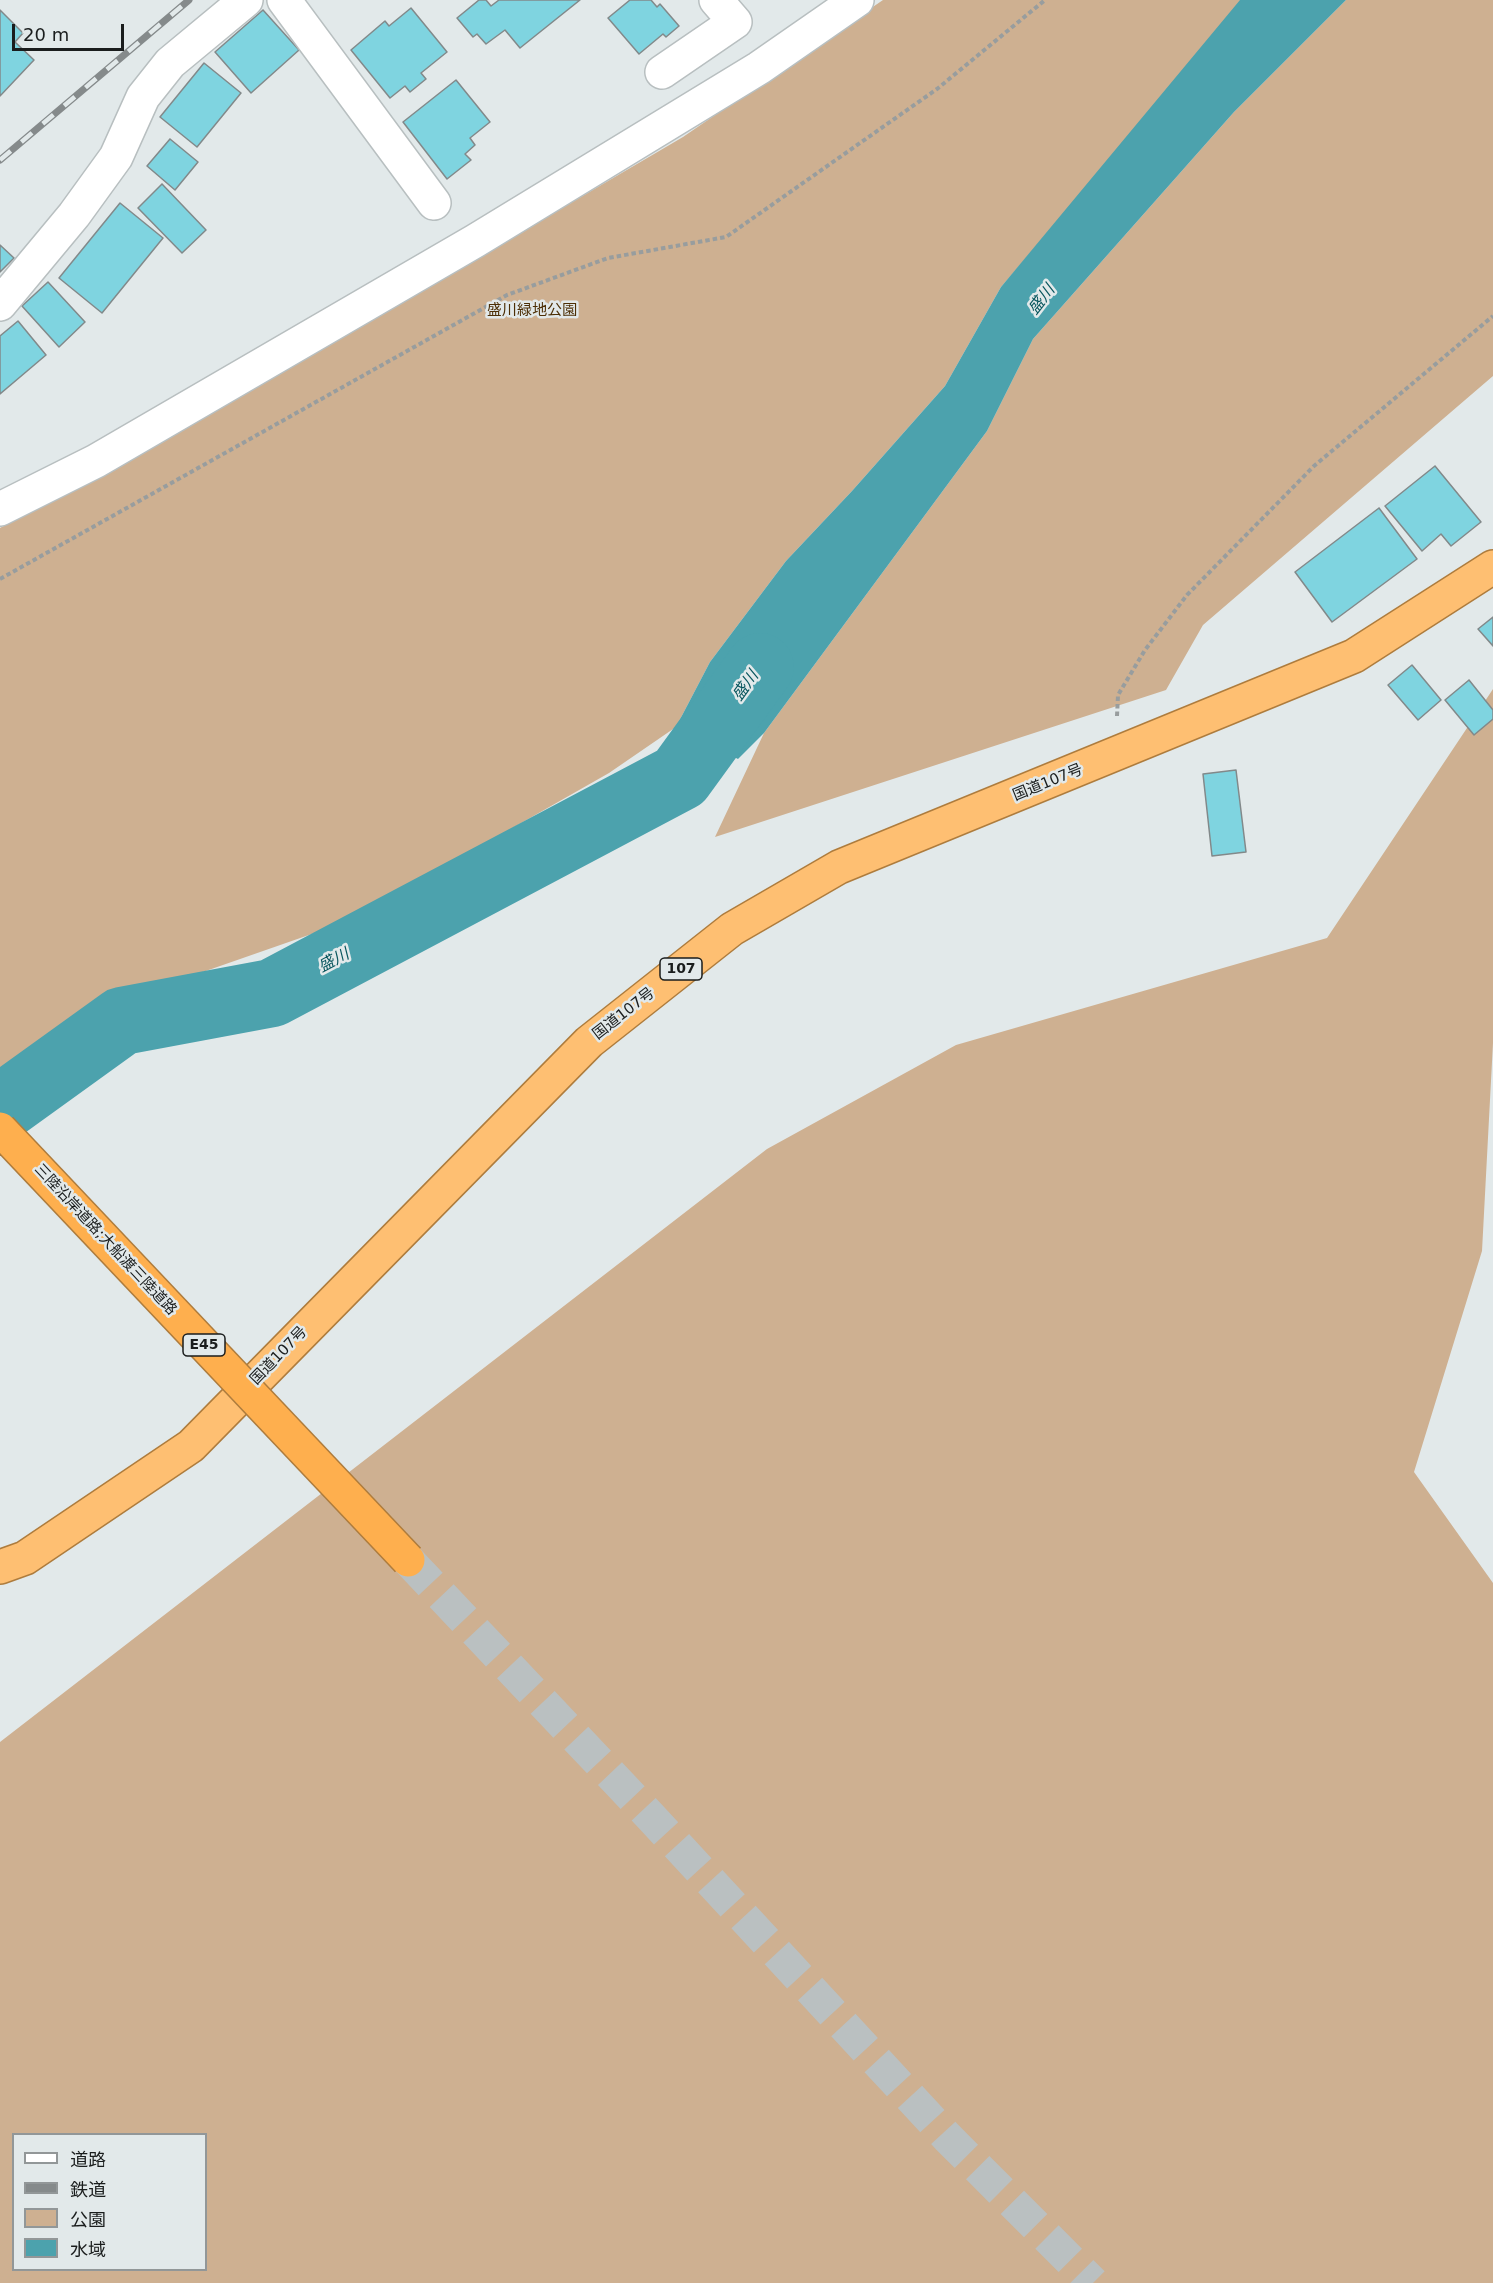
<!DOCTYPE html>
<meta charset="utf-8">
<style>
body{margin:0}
#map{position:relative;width:1493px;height:2283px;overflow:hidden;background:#e2e9ea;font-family:"DejaVu Sans","Noto Sans JP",sans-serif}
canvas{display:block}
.legend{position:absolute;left:12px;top:2133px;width:195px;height:138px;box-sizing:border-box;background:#e2e9ea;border:2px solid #929798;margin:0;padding:8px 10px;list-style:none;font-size:18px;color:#1a1d1d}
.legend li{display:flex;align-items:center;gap:12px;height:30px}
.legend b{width:30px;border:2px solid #929798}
.scale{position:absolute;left:12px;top:24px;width:112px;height:27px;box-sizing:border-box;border:3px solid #1a1d1d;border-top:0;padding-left:8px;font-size:18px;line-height:21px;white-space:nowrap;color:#1a1d1d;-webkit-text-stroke:4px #e2e9ea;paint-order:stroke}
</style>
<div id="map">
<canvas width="1493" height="2283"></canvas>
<ul class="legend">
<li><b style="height:8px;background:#fff"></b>道路</li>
<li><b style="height:8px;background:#858a8b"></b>鉄道</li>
<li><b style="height:16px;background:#ceb091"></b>公園</li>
<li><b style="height:16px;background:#4ca2ad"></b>水域</li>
</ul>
<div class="scale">20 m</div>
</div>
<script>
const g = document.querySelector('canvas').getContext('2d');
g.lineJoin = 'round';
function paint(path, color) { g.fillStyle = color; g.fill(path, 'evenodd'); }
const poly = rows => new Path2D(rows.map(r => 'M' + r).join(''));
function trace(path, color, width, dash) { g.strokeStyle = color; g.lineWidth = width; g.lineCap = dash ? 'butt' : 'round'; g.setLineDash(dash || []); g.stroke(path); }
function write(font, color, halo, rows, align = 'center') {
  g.font = font + ' "DejaVu Sans","Noto Sans JP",sans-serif'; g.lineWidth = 5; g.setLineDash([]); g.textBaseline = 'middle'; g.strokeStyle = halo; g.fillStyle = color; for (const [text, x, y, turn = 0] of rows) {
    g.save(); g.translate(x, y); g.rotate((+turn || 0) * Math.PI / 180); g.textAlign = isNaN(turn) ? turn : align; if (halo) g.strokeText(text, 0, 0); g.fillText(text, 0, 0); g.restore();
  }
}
const green = poly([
 [883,0,1247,0,1001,287,945,386,852,491,786,561,710,662,676,727,609,773,349,921,200,973,42,1038,18,1065,0,1076,0,528,245,394,683,137],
 [1346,0,1493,0,1493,376,1203,625,1166,690,715,837,764,733,987,431,1033,339,1234,112],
 [1493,689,1493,1043,1482,1251,1414,1472,1493,1583,1493,2283,0,2283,0,1742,767,1149,956,1045,1327,938],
 [14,2134,206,2134,206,2270,14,2270]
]);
const water = poly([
 [1240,0,1346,0,1234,112,1033,339,987,431,764,733,738,759,676,727,710,662,786,561,852,491,945,386,1001,287]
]);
const river = poly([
 [0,1109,122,1021,272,993,680,777,760,667]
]);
const building = poly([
 [479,0,486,0,491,6,499,0,580,0,520,48,505,30,486,44,477,34,473,37,457,18,479,0],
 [630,0,651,0,657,7,660,4,679,26,666,37,663,34,639,54,608,18,630,0],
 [411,8,447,52,421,73,426,79,410,92,405,86,390,98,351,50,385,21,389,26,411,8],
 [0,10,23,33,15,42,34,60,0,96,0,10],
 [263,10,299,50,251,93,215,52,263,10],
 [204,63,241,93,197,147,160,117,204,63],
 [456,80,490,122,470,138,475,145,465,154,471,160,447,179,403,122,456,80],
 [170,139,198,162,175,190,147,166,170,139],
 [162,184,206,230,182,253,138,208,162,184],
 [120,203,163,238,102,313,59,278,120,203],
 [0,245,14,258,0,272,0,245],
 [48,282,85,322,59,347,22,306,48,282],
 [18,321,46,355,0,394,0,336,18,321],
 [1435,466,1481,522,1451,546,1441,534,1422,551,1385,506,1435,466],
 [1379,508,1417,559,1332,622,1295,572,1379,508],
 [1493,617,1493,646,1478,629,1493,617],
 [1412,665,1441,700,1418,720,1388,685,1412,665],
 [1469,680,1493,710,1493,719,1474,735,1445,700,1469,680],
 [1236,770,1246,852,1212,856,1203,774,1236,770]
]);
const motorwayTunnel = poly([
 [408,1560,650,1816,948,2138,1093,2283]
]);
const path = poly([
 [0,579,507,295,608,258,726,237,937,89,1045,0],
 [1117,716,1118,695,1145,650,1187,595,1314,466,1493,316]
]);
const minor = poly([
 [284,0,434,203],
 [662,72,735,22,716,0],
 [0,304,74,215,116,157,143,97,170,63,246,0],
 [0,509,96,461,475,241,759,68,857,0]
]);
const trunk = poly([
 [0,1567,25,1558,191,1446,589,1042,732,929,839,867,1354,656,1493,567]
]);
const rail = poly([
 [0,160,189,0]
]);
const motorwayBridge = poly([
 [0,1129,408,1560]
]);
const shields = [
 [681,969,42],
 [204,1345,42]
];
const shieldNames = [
 ["107",681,969],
 ["E45",204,1345]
];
const parkNames = [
 ["盛川緑地公園",532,311]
];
const streetNames = [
 ["国道107号",1048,783,-22],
 ["国道107号",624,1014,-38],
 ["三陸沿岸道路;大船渡三陸道路",105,1240,47],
 ["国道107号",279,1356,-46]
];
const waterNames = [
 ["盛川",1042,300,-52],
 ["盛川",746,686,-54],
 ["盛川",334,961,-28]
];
paint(green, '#ceb091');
paint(water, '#4ca2ad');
trace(river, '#4ca2ad', 68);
paint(building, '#7fd4e0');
trace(building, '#82898a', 1.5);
trace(motorwayTunnel, '#bac0c1', 33, [33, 16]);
trace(minor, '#b8bfc0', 36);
trace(trunk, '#ae7c3d', 36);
trace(path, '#989d9e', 4, [4.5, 3]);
trace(minor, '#fff', 33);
trace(trunk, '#febf72', 33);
trace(rail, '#858a8b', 7);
trace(rail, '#e2e9ea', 4.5, [14]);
trace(motorwayBridge, '#ae7c3d', 36, []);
trace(motorwayBridge, '#feaf4e', 33);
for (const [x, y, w] of shields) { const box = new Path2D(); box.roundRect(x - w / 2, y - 11, w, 22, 4.5); g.fillStyle = '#e2e9ea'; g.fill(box); trace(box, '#1a1d1d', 1.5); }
write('bold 14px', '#1a1d1d', null, shieldNames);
write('15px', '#4d2f06', '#e2e9ea', parkNames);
write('15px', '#1a1d1d', '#e2e9ea', streetNames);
write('italic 16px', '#09565e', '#e2e9ea', waterNames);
</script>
